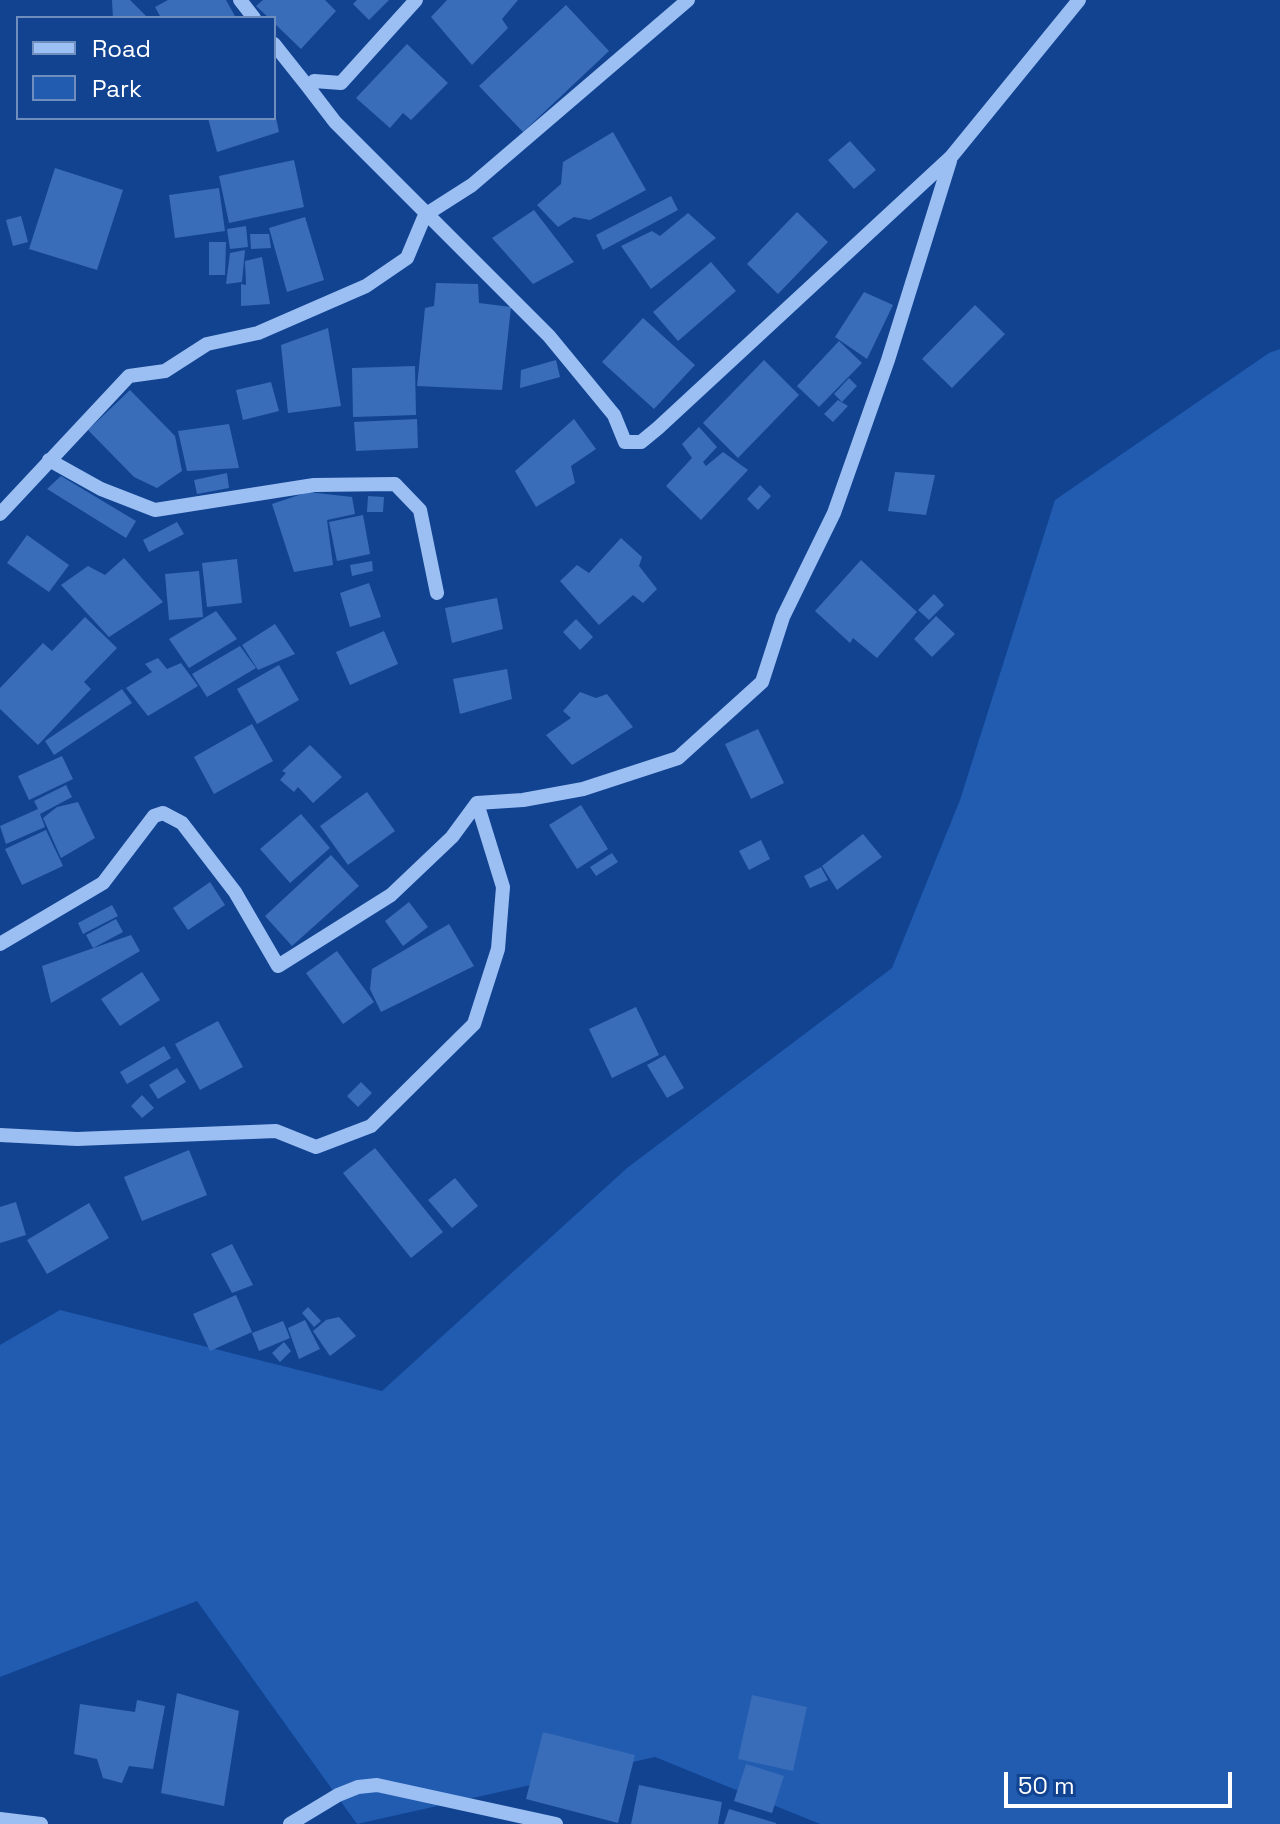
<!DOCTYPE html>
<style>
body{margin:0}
#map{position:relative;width:1280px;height:1824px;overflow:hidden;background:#114391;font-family:"Space Grotesk",sans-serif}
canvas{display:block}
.legend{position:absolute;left:16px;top:16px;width:260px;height:104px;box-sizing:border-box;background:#114391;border:2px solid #708ebd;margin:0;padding:10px 14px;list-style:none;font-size:24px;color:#fff}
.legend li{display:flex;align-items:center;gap:16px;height:40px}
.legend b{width:40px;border:2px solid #708ebd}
.scale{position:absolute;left:1004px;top:1772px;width:228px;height:36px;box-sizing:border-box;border:4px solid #fff;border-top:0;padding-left:10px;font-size:24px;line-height:28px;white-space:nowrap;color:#fff;-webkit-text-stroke:6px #114391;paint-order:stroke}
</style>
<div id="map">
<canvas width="1280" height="1824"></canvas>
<ul class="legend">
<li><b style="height:10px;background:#9cbff3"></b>Road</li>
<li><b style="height:22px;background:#225cb0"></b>Park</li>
</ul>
<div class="scale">50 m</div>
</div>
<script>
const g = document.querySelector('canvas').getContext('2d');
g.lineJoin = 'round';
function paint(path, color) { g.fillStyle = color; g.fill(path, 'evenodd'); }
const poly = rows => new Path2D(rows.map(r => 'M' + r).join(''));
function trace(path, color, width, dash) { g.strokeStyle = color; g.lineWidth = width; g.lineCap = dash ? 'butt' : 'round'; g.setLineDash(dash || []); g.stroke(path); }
const green = poly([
 [1280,349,1280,1824,820,1824,655,1757,357,1824,197,1601,0,1677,0,1345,60,1310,382,1391,627,1168,892,968,960,800,1055,500,1269,353]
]);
const building = poly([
 [112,0,130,0,148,18,113,18],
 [168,0,226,0,236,18,161,18,155,7],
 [263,0,325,0,336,11,301,49,274,23,274,18,269,18,256,6],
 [357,0,389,0,369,20,353,4],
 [447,0,518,0,502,19,508,28,472,65,431,17],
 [566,5,609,51,523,132,479,86],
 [407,44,448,83,411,120,403,113,390,128,356,98],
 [208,118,276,118,279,132,217,152],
 [613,132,646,190,590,220,574,217,558,227,537,205,561,184,563,162],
 [850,141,876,170,854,189,828,160],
 [294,160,304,207,229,223,219,176],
 [55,168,123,190,97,270,29,249],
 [219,188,225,231,175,238,169,195],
 [671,196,678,210,603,250,596,235],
 [534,210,574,262,533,284,492,238],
 [797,212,828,242,778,294,747,264],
 [688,213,716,238,651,289,621,246,652,231,660,236],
 [21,216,28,242,13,246,6,220],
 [305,217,324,280,287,292,269,228],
 [246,226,248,247,230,249,227,229],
 [250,234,269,234,271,248,251,249],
 [209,242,226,242,225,275,209,275],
 [245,250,242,282,226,284,230,253],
 [262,257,270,304,241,306,241,284,246,285,245,261],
 [711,262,736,291,678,341,653,312],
 [436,283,478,284,479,303,511,307,502,390,417,386,425,308,434,306],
 [864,292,893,305,867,359,835,337],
 [975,305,1005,334,952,388,922,359],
 [643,318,695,365,654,409,602,362],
 [328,328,341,406,288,413,281,345],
 [839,341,862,363,819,407,797,386],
 [556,360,560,377,520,388,521,370],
 [764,360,799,395,738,458,703,423],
 [415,366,416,415,353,417,352,368],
 [849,378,857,386,842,402,834,394],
 [271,382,279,411,243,420,236,390],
 [130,390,175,436,182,471,157,488,134,477,88,430],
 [838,400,848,406,833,422,824,414],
 [417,419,418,448,356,451,354,422],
 [574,419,596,449,571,466,575,483,536,507,515,471],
 [229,424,239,468,187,471,178,431],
 [699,427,717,447,703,462,706,466,723,452,748,470,701,520,666,486,692,458,682,444],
 [895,472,935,475,926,515,888,511],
 [227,473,229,488,197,494,194,480],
 [61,476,136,521,126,538,47,489],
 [760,485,771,496,758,510,747,499],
 [308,492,352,497,355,514,327,520,333,565,294,572,272,504],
 [368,496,384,497,383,512,367,512],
 [363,515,370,554,337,561,329,522],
 [177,522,184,534,149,552,143,540],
 [27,535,69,565,49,592,7,563],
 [621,538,642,557,639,566,657,589,643,603,633,595,599,625,560,581,577,565,589,573],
 [124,558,163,602,109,637,61,585,88,566,105,575],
 [237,559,242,603,207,607,202,563],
 [861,560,917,612,877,658,853,638,850,643,815,611],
 [372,561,373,571,352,576,350,565],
 [199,571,203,617,169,620,165,574],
 [369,583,381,617,350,627,340,593],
 [934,594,944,605,929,620,918,610],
 [497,598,503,629,452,643,445,608],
 [216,611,237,639,189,668,169,639],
 [936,616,955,634,932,657,914,639],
 [85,617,117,648,84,682,91,689,38,745,0,709,0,688,43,643,52,651],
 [576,619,593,637,580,650,563,632],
 [275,624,295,654,258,670,242,645],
 [384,631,398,664,350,685,336,652],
 [240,646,256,668,207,697,192,674],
 [158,658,167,669,181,663,198,686,148,716,126,688,152,672,145,664],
 [279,665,299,700,257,724,237,689],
 [507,669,512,699,460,714,453,679],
 [122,689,132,703,54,755,45,741],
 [580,692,596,698,607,694,633,727,572,765,546,735,571,718,563,711],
 [252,724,273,761,214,794,194,757],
 [758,729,784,783,751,799,725,744],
 [310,745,342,777,313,803,298,787,294,792,280,780,286,773,282,771],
 [62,756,73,779,29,800,18,776],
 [66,785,72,797,40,814,45,827,6,844,0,826,38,809,34,801],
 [367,792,395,831,348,865,320,826],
 [78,802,95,838,61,858,43,818,57,807],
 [581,805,608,849,577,869,549,825],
 [301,814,330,848,290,883,260,849],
 [46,830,63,866,22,885,5,849],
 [863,834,882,857,837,890,822,866],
 [761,840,770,859,749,870,739,851],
 [612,853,618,862,596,876,590,867],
 [331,855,359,886,292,946,265,916],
 [821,867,828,880,810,888,804,876],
 [210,882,225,905,188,930,173,908],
 [409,902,428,927,403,946,385,921],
 [112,905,118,916,83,934,78,923],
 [116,919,123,932,93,948,86,935],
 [449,924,474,966,381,1012,370,989,372,969],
 [131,935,140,951,51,1003,42,966],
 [337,951,374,1002,343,1024,306,973],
 [142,972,160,1000,120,1026,101,999],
 [636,1007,659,1055,612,1078,589,1029],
 [218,1021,243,1067,200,1090,175,1044],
 [164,1046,171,1058,127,1084,120,1072],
 [665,1055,684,1088,667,1098,647,1065],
 [177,1068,186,1082,158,1099,149,1085],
 [361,1082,372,1093,358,1107,347,1096],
 [142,1095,154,1108,142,1118,131,1106],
 [375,1148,443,1232,411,1258,343,1173],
 [189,1150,207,1195,142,1221,124,1177],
 [455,1178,478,1206,452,1228,428,1200],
 [16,1202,26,1235,0,1243,0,1207],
 [89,1203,109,1238,47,1274,27,1240],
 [232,1244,253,1285,232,1293,211,1254],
 [236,1295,252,1332,210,1351,193,1314],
 [308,1307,321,1321,314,1327,302,1313],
 [339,1317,356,1336,330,1356,313,1331,326,1320],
 [305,1320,320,1349,299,1359,288,1328],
 [283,1321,290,1338,259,1351,252,1333],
 [284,1342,291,1351,280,1362,272,1353],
 [177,1693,239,1711,224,1806,161,1793],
 [752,1695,807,1707,793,1771,738,1759],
 [137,1700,165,1706,153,1769,129,1766,122,1783,103,1778,97,1759,74,1754,80,1704,135,1712],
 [543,1732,635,1755,618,1823,526,1799],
 [746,1764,784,1776,772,1813,734,1801],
 [639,1785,722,1802,718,1824,631,1824],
 [729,1809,776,1823,776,1824,724,1824]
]);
const minor = poly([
 [240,0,254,18],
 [416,0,341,83,314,81,309,88,335,122,549,336,614,415,625,442,641,442,658,428,951,157,1079,0],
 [274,44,309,88],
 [49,460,101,489,155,510,314,485,395,484,420,510,437,593],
 [0,514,129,376,165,371,207,344,258,333,366,286,407,258,425,215,472,185,688,0],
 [477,803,523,800,583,789,678,758,762,682,783,617,834,513,888,360,950,161],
 [0,944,103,883,154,816,163,813,182,823,235,892,278,966,391,895,452,837,477,803],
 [0,1135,77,1139,276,1131,316,1147,371,1126,474,1024,498,949,503,887,477,803],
 [0,1819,41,1824],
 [290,1824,338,1795,358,1787,377,1785,556,1824]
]);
paint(green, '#225cb0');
paint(building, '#396dba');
trace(minor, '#9cbff3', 14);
</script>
